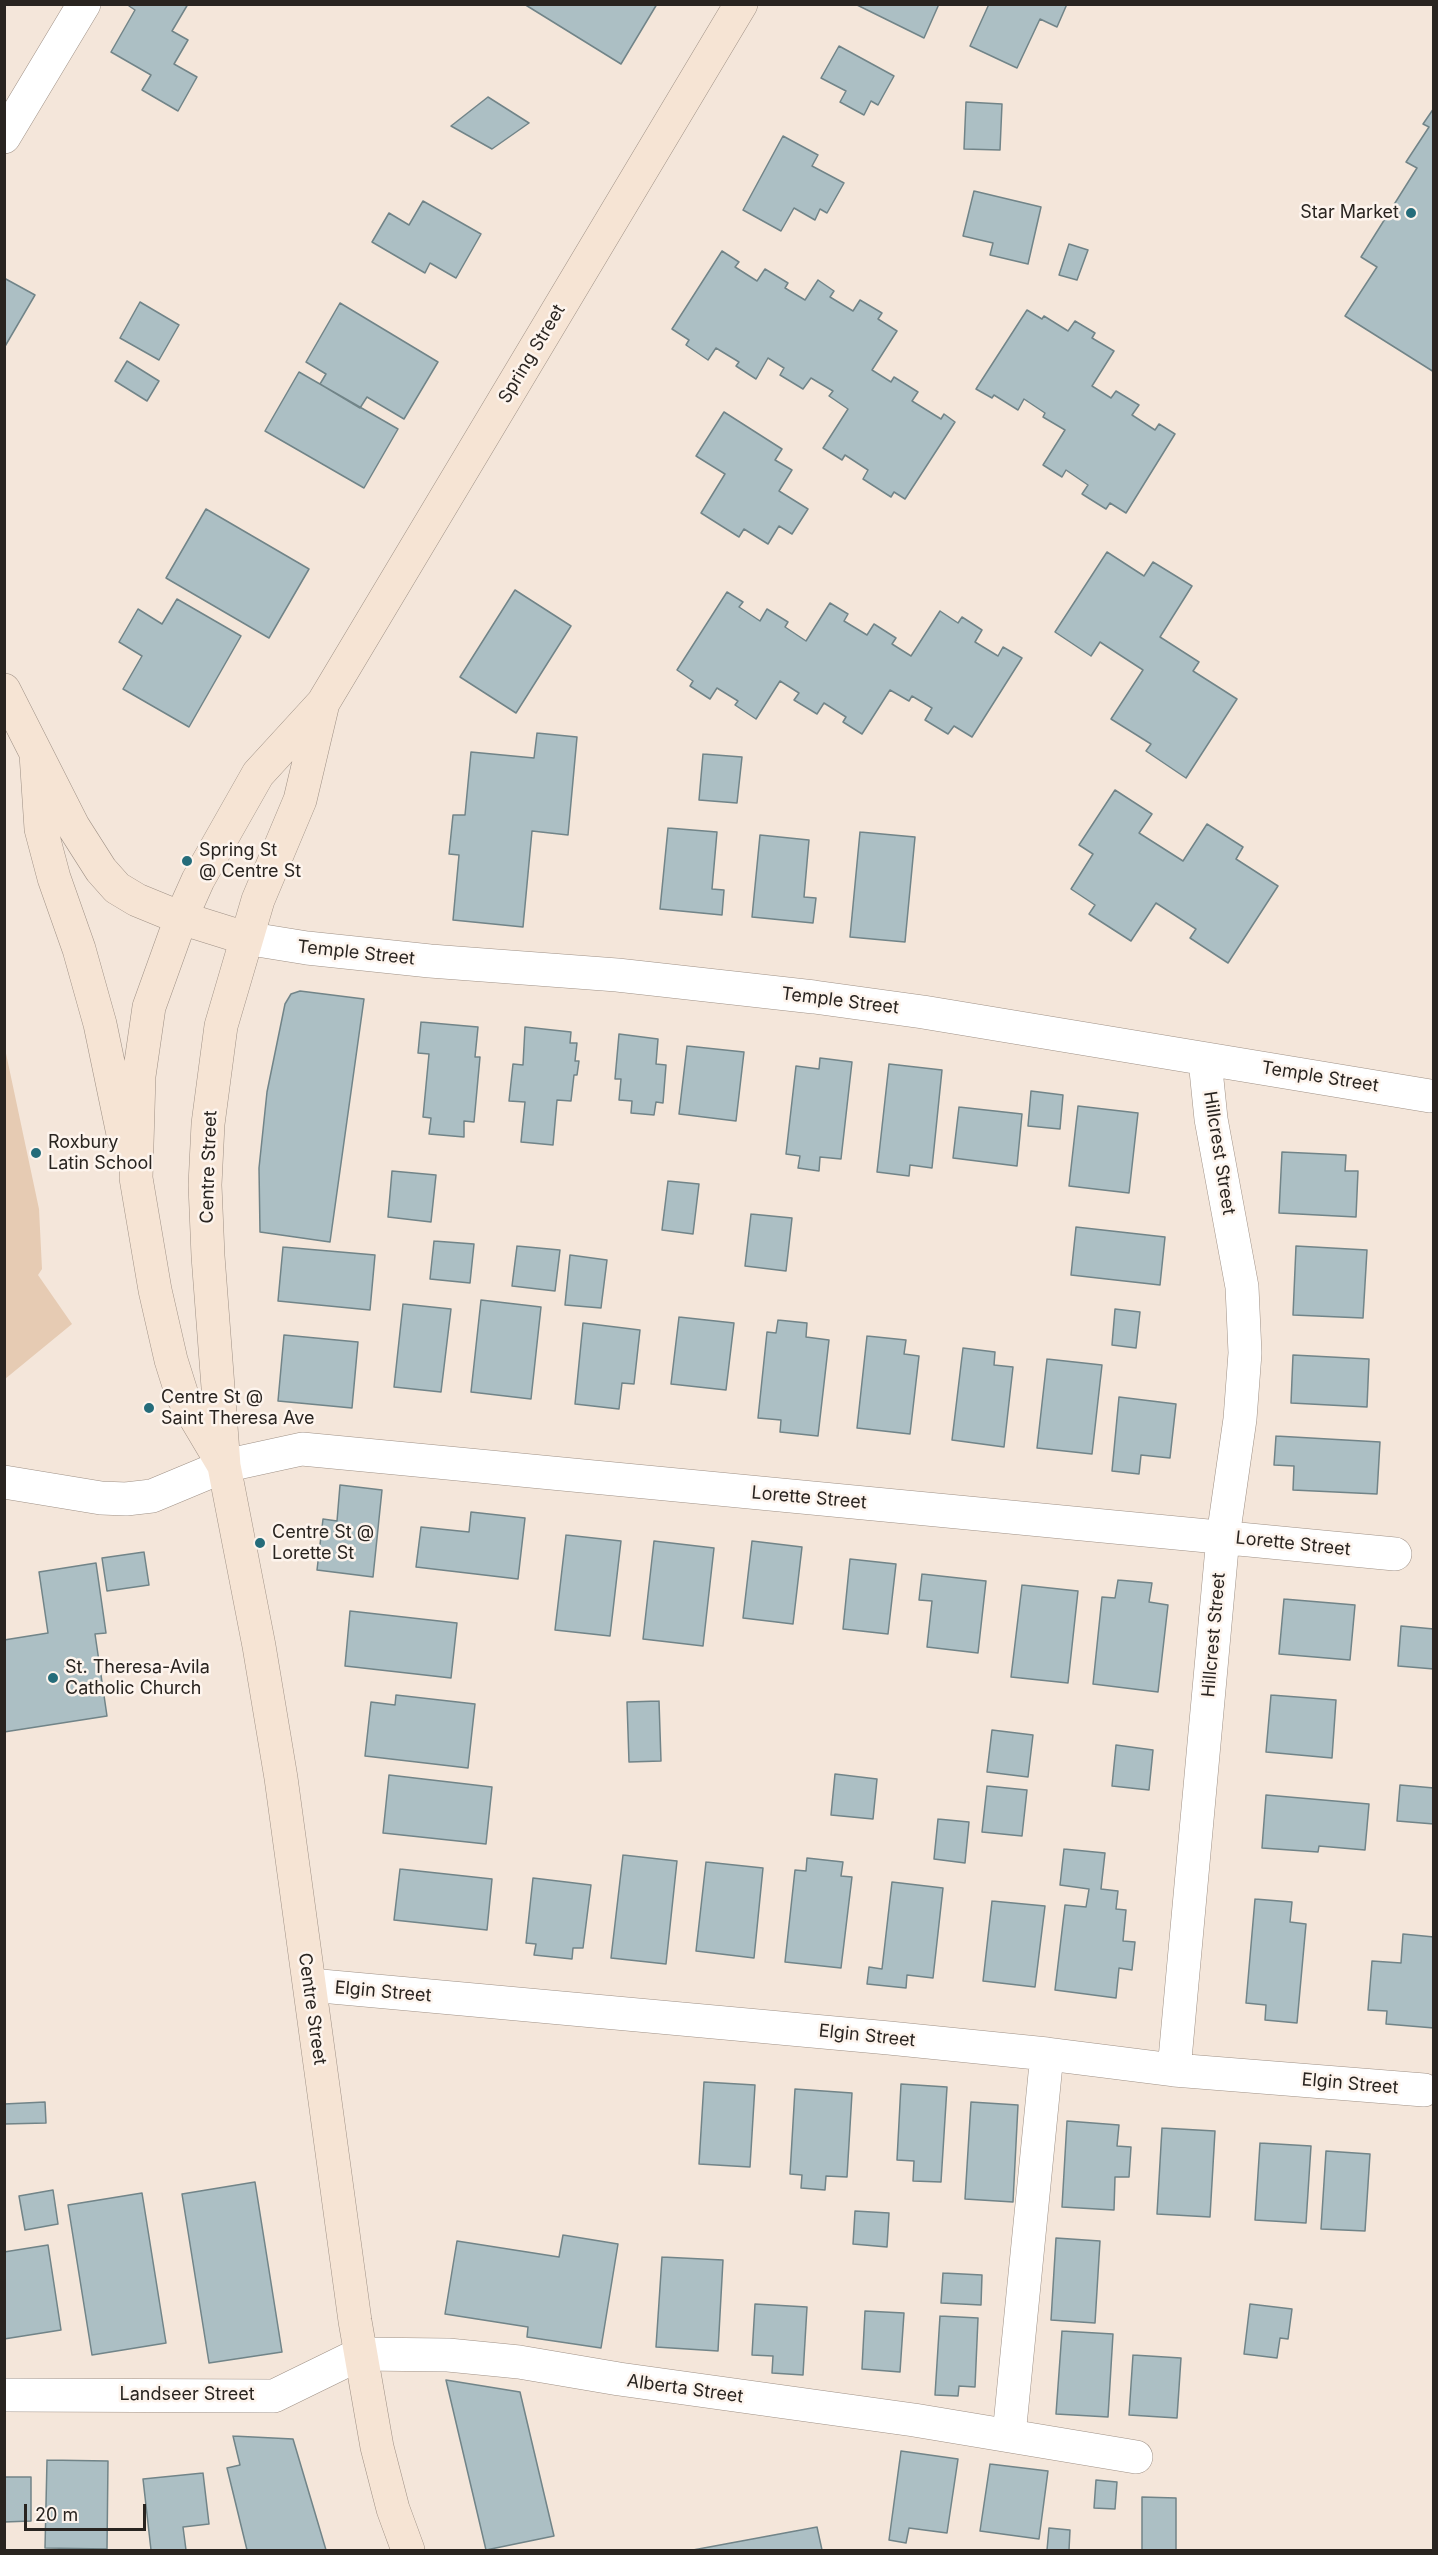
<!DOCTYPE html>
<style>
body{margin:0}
#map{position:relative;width:1438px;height:2555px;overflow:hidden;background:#f4e6da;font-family:Inter,sans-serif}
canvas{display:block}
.frame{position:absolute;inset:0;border:6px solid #292420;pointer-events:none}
.scale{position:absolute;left:24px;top:2504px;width:122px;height:27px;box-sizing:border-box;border:3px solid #292420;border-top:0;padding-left:8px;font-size:18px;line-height:21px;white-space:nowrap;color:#292420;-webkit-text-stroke:4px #fdf4ed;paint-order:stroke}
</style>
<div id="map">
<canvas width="1438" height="2555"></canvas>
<div class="frame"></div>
<div class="scale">20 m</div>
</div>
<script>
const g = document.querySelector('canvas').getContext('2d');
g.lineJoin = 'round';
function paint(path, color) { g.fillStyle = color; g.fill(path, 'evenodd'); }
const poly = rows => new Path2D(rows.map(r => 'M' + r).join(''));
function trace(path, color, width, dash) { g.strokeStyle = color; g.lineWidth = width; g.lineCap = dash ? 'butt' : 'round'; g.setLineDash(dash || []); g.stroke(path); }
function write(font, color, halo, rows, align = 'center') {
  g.font = font + ' Inter,sans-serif'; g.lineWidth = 5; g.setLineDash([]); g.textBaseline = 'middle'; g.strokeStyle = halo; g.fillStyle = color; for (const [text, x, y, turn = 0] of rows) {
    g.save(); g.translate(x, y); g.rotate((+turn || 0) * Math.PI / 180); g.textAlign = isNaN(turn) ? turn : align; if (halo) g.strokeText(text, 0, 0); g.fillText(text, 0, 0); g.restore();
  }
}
const green = poly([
 [4,1044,39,1209,42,1269,38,1275,72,1324,5,1379]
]);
const building = poly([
 [130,4,188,4,172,31,188,40,174,64,197,77,178,111,142,90,151,75,111,52,135,10,129,6,130,4],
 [524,4,657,4,621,64,524,4],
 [855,4,939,4,924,38,855,4],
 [989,4,1067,4,1057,27,1040,19,1017,68,970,46,989,4],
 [839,46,894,76,878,105,871,101,864,115,840,102,846,91,821,78,839,46],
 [488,97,529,123,492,149,451,126,488,97],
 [966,102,1002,104,1000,150,964,149,966,102],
 [1434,108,1434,372,1345,316,1377,267,1361,257,1417,168,1406,162,1429,127,1423,124,1434,108],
 [783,136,818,155,812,166,844,183,827,213,820,209,815,220,794,208,781,231,743,210,783,136],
 [974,191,1041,207,1028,264,990,255,993,243,963,236,974,191],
 [423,201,481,234,456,278,430,263,425,273,372,242,389,213,409,225,423,201],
 [1069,244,1088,250,1077,280,1059,275,1069,244],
 [722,251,739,262,735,267,757,281,765,269,788,283,785,288,805,300,818,280,834,291,830,297,853,311,860,300,882,313,878,319,897,331,872,370,891,382,894,377,918,392,912,401,941,419,944,414,955,422,905,499,894,492,891,497,863,479,868,470,845,455,842,460,823,448,848,409,829,396,833,391,811,378,803,389,780,375,784,368,768,358,756,379,736,366,739,362,716,348,708,360,686,345,689,340,672,329,722,251],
 [4,278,35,295,4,348,4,278],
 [140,302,179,325,159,360,120,338,140,302],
 [340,303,438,362,404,419,367,397,360,408,320,384,326,374,306,362,340,303],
 [1027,310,1042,319,1044,316,1068,331,1075,321,1095,333,1092,338,1114,351,1092,386,1111,398,1116,391,1139,405,1132,415,1155,430,1159,424,1175,434,1126,513,1110,503,1106,509,1082,494,1088,485,1066,470,1062,477,1043,465,1065,430,1043,417,1045,413,1024,399,1018,410,994,395,992,398,976,389,1027,310],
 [127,361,159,381,147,401,115,381,127,361],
 [299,372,398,429,364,488,265,431,299,372],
 [724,412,782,449,775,460,792,470,779,491,808,509,792,534,779,526,768,544,744,529,739,537,701,513,725,474,696,456,724,412],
 [206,509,309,569,269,638,166,578,206,509],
 [1107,552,1144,576,1153,562,1192,586,1160,637,1199,662,1193,671,1237,699,1186,778,1146,751,1151,744,1111,719,1143,670,1100,642,1091,656,1055,632,1107,552],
 [515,590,571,626,516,713,460,677,515,590],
 [727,592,743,602,739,607,760,621,767,609,788,622,785,627,806,641,830,603,848,614,844,621,867,635,874,624,896,638,892,644,911,656,940,611,958,623,962,617,982,630,975,642,998,656,1003,647,1022,658,972,737,954,726,948,734,925,720,932,708,912,696,909,701,890,690,862,734,843,722,846,717,824,703,817,714,794,700,799,693,780,681,756,719,735,705,738,701,717,688,710,699,690,686,693,681,677,670,727,592],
 [177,599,241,636,189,727,123,689,142,656,119,642,138,609,162,624,177,599],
 [537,733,577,737,568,835,532,831,523,927,453,920,459,855,449,854,453,815,465,815,471,752,534,758,537,733],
 [703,754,742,757,737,803,699,800,703,754],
 [1115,790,1152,814,1139,833,1183,861,1207,824,1243,847,1236,859,1278,886,1228,963,1190,938,1196,929,1156,903,1131,941,1089,914,1095,905,1071,889,1093,854,1079,845,1115,790],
 [668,828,717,832,712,889,724,890,722,915,660,909,668,828],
 [860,832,915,837,905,942,850,937,860,832],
 [760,835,809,840,804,897,816,898,813,923,752,917,760,835],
 [300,991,364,999,330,1242,260,1232,259,1168,267,1092,285,1004,291,994,300,991],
 [421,1022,478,1027,475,1057,480,1057,474,1122,464,1121,464,1137,429,1134,431,1118,423,1117,429,1054,418,1053,421,1022],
 [525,1027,571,1032,570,1043,577,1043,575,1061,579,1061,577,1075,574,1075,571,1101,557,1100,553,1145,521,1142,525,1102,509,1101,513,1064,523,1065,525,1027],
 [619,1034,658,1039,656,1064,666,1065,663,1103,656,1102,654,1115,631,1113,632,1101,619,1100,621,1079,615,1079,619,1034],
 [687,1046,744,1052,736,1121,679,1114,687,1046],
 [820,1058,852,1062,841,1159,820,1157,819,1171,798,1168,800,1156,786,1154,796,1066,819,1069,820,1058],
 [889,1064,942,1070,932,1168,910,1165,909,1176,877,1172,889,1064],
 [1031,1091,1063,1095,1060,1129,1028,1126,1031,1091],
 [1078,1106,1138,1113,1129,1193,1069,1186,1078,1106],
 [959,1107,1022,1114,1017,1166,953,1158,959,1107],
 [1282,1152,1346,1155,1345,1171,1358,1171,1356,1217,1279,1213,1282,1152],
 [392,1171,436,1175,431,1222,388,1217,392,1171],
 [668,1181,699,1184,693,1234,662,1230,668,1181],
 [751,1214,792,1218,786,1271,745,1266,751,1214],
 [1076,1227,1165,1237,1160,1285,1071,1275,1076,1227],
 [434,1241,474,1244,470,1283,430,1279,434,1241],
 [517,1246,560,1250,555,1291,512,1286,517,1246],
 [1296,1246,1367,1250,1363,1318,1293,1315,1296,1246],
 [283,1247,375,1255,370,1310,278,1301,283,1247],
 [570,1255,607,1260,601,1308,565,1305,570,1255],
 [481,1300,541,1307,531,1399,471,1392,481,1300],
 [403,1304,451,1309,441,1392,394,1387,403,1304],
 [1115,1309,1140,1312,1136,1348,1112,1345,1115,1309],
 [679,1317,734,1323,726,1390,671,1384,679,1317],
 [778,1320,807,1323,806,1337,829,1340,818,1436,780,1432,781,1420,758,1418,767,1332,776,1333,778,1320],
 [583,1323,640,1330,634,1384,622,1383,619,1409,575,1404,583,1323],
 [284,1335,358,1342,352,1408,278,1401,284,1335],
 [867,1336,906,1340,904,1354,919,1356,910,1434,857,1428,867,1336],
 [963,1348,995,1352,994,1365,1013,1367,1004,1447,952,1440,963,1348],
 [1293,1355,1369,1359,1367,1407,1291,1403,1293,1355],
 [1047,1359,1102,1365,1092,1454,1037,1448,1047,1359],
 [1119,1397,1176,1404,1170,1458,1141,1455,1139,1474,1112,1471,1119,1397],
 [1276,1436,1380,1442,1377,1494,1293,1490,1294,1466,1274,1465,1276,1436],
 [340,1485,382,1490,373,1577,317,1570,323,1519,337,1521,340,1485],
 [471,1512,525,1518,518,1579,416,1567,421,1527,469,1532,471,1512],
 [566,1535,621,1541,610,1636,555,1630,566,1535],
 [654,1541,714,1548,703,1646,643,1639,654,1541],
 [752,1541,802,1547,793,1624,743,1618,752,1541],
 [144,1552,149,1585,107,1591,102,1558,144,1552],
 [850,1559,896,1564,888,1634,843,1629,850,1559],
 [96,1563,106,1633,95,1634,107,1716,4,1732,4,1640,48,1633,39,1572,96,1563],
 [922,1574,986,1581,978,1653,927,1647,932,1601,919,1600,922,1574],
 [1118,1580,1152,1583,1149,1602,1168,1605,1158,1692,1093,1684,1102,1597,1115,1598,1118,1580],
 [1022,1585,1078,1591,1068,1683,1011,1677,1022,1585],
 [1284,1599,1355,1605,1350,1660,1279,1654,1284,1599],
 [350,1611,457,1623,451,1678,345,1666,350,1611],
 [1401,1626,1434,1629,1434,1669,1398,1666,1401,1626],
 [396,1695,475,1704,468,1768,365,1756,371,1702,395,1705,396,1695],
 [1271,1695,1336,1700,1332,1758,1266,1752,1271,1695],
 [659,1701,661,1761,629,1762,627,1702,659,1701],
 [992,1730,1033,1735,1028,1777,987,1772,992,1730],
 [1116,1745,1153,1750,1149,1790,1112,1786,1116,1745],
 [835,1774,877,1779,873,1819,831,1815,835,1774],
 [389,1775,492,1787,486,1844,383,1833,389,1775],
 [1400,1785,1434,1788,1434,1824,1397,1821,1400,1785],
 [987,1786,1027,1790,1022,1836,982,1832,987,1786],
 [1266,1795,1369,1804,1365,1850,1319,1846,1318,1852,1262,1848,1266,1795],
 [938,1819,969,1822,965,1863,934,1859,938,1819],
 [1064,1849,1105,1853,1101,1889,1118,1891,1116,1909,1126,1910,1123,1941,1135,1942,1132,1970,1119,1968,1116,1998,1055,1990,1065,1905,1086,1907,1089,1889,1060,1885,1064,1849],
 [623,1855,677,1861,666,1964,611,1958,623,1855],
 [807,1858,843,1862,841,1876,852,1877,841,1968,785,1962,795,1870,806,1871,807,1858],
 [706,1862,763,1868,754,1958,696,1951,706,1862],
 [400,1869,492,1879,487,1930,394,1920,400,1869],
 [533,1878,591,1885,583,1948,573,1948,572,1959,534,1955,536,1944,526,1943,533,1878],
 [892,1882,943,1888,933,1978,907,1975,906,1988,867,1984,869,1967,882,1969,892,1882],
 [1255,1899,1292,1902,1290,1922,1306,1924,1297,2023,1265,2020,1266,2005,1246,2003,1255,1899],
 [992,1901,1045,1906,1035,1987,983,1981,992,1901],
 [1403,1934,1434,1937,1434,2028,1386,2024,1387,2011,1368,2010,1372,1961,1401,1963,1403,1934],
 [704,2082,755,2085,750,2167,699,2164,704,2082],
 [901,2084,947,2087,941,2182,913,2181,914,2161,897,2160,901,2084],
 [795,2089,852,2093,847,2177,826,2176,825,2190,801,2188,802,2175,790,2174,795,2089],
 [45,2102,46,2123,4,2124,4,2104,45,2102],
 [971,2102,1018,2105,1013,2202,965,2199,971,2102],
 [1067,2121,1119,2125,1117,2146,1131,2147,1129,2177,1115,2177,1114,2210,1062,2207,1067,2121],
 [1162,2128,1215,2131,1210,2217,1157,2214,1162,2128],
 [1260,2143,1311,2146,1306,2223,1255,2220,1260,2143],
 [1326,2151,1370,2154,1365,2231,1321,2229,1326,2151],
 [255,2182,282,2352,209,2363,182,2194,255,2182],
 [53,2190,58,2224,25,2230,19,2196,53,2190],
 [142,2193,166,2343,92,2355,68,2205,142,2193],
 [855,2211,889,2213,887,2247,853,2244,855,2211],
 [563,2235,618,2244,601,2348,527,2337,528,2327,445,2314,457,2241,559,2257,563,2235],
 [1056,2238,1100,2241,1095,2323,1051,2320,1056,2238],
 [48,2245,61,2330,4,2339,4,2252,48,2245],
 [662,2257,723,2260,718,2351,656,2347,662,2257],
 [943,2273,982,2275,981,2305,941,2303,943,2273],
 [755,2304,807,2307,803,2375,772,2373,773,2356,752,2355,755,2304],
 [1250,2304,1292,2309,1288,2339,1280,2338,1277,2358,1244,2354,1250,2304],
 [865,2311,904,2313,900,2372,862,2369,865,2311],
 [940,2316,978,2318,975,2387,959,2386,958,2396,935,2395,940,2316],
 [1062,2331,1113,2334,1108,2417,1056,2414,1062,2331],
 [1133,2355,1181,2358,1177,2418,1129,2415,1133,2355],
 [446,2380,520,2392,554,2536,486,2550,446,2380],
 [233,2436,293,2439,326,2550,247,2550,227,2468,240,2465,233,2436],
 [901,2451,958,2459,947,2533,909,2528,906,2543,889,2540,901,2451],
 [47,2460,108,2461,107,2549,45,2548,47,2460],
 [990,2464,1048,2471,1039,2539,980,2531,990,2464],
 [203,2473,209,2524,183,2527,186,2550,151,2550,143,2479,203,2473],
 [4,2477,31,2477,31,2521,4,2522,4,2477],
 [1096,2480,1117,2482,1115,2509,1094,2508,1096,2480],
 [1142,2497,1176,2498,1176,2550,1142,2550,1142,2497],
 [817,2527,822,2550,693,2550,817,2527],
 [1049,2528,1070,2530,1069,2550,1047,2550,1049,2528]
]);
const minor = poly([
 [4,137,84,4],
 [245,938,307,948,430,961,617,975,814,997,923,1012,1430,1096],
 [4,1482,101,1498,126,1499,152,1496,224,1466,302,1449,1395,1554],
 [310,1985,889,2038,1047,2054,1174,2070,1424,2090],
 [1174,2070,1223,1537,1240,1419,1245,1353,1242,1287,1211,1119,1205,1060],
 [4,2395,274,2396,360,2354,448,2355,519,2362,619,2379,914,2420,1136,2457],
 [1009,2435,1047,2054]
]);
const secondary = poly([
 [4,690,73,826,101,870,117,888,137,900,181,918,245,938],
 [323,703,300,800,258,900,221,1026,208,1124,205,1185,208,1256,224,1466,259,1646,281,1778,355,2321,377,2447,393,2509,408,2550],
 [36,754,41,829,54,878,79,949,100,1024,124,1139],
 [223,1464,182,1395,171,1360,155,1290,136,1178,139,1076,149,1007,181,918,198,880,258,774,323,703,741,4]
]);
const markers = [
 [1411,213,6,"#256c7a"],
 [187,861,6,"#256c7a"],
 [36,1153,6,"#256c7a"],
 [149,1408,6,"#256c7a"],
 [260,1543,6,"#256c7a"],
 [53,1678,6,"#256c7a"]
];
const poiNames = [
 ["Star Market",1399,213,"right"],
 ["Spring St",199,851],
 ["@ Centre St",199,872],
 ["Roxbury",48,1143],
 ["Latin School",48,1164],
 ["Centre St @",161,1398],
 ["Saint Theresa Ave",161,1419],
 ["Centre St @",272,1533],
 ["Lorette St",272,1554],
 ["St. Theresa-Avila",65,1668],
 ["Catholic Church",65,1689]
];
const streetNames = [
 ["Spring Street",532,354,-59],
 ["Temple Street",356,953,6],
 ["Temple Street",840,1001,7],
 ["Temple Street",1320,1077,9],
 ["Hillcrest Street",1219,1153,81],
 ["Centre Street",209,1167,-88],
 ["Lorette Street",809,1498,5],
 ["Lorette Street",1293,1544,6],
 ["Hillcrest Street",1214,1635,-85],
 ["Elgin Street",383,1992,5],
 ["Centre Street",312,2009,82],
 ["Elgin Street",867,2036,6],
 ["Elgin Street",1350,2084,5],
 ["Alberta Street",685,2389,8],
 ["Landseer Street",187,2395]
];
paint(green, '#e6cbb3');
paint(building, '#acbfc4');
trace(building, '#718488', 1.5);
trace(minor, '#9f9186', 34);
trace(secondary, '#9f9186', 34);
trace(minor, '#fff', 33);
trace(secondary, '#f6e4d4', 33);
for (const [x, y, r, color] of markers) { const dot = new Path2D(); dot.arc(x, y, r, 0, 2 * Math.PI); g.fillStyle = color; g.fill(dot); trace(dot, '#fdf4ed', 2); }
write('18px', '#292420', '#fdf4ed', poiNames, 'left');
write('18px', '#292420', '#fdf4ed', streetNames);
</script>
